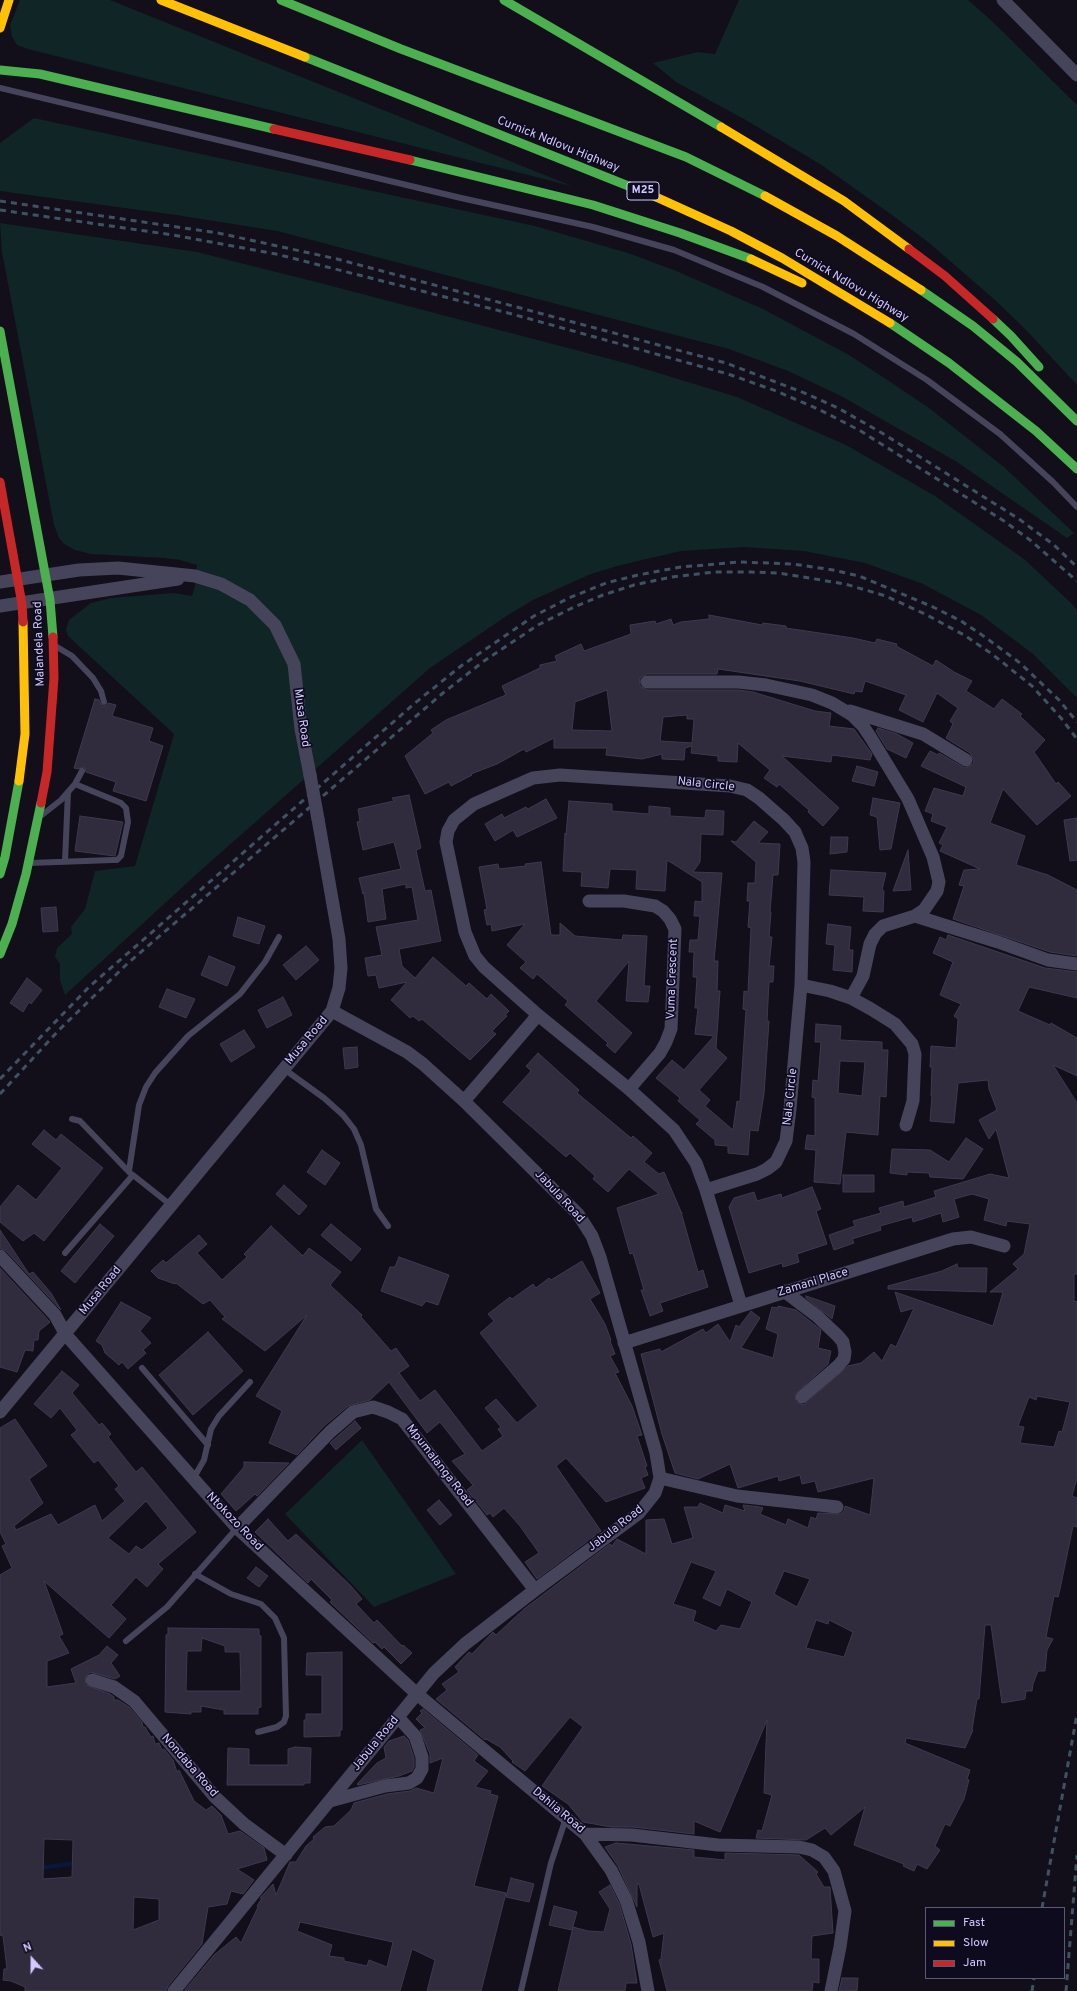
<!DOCTYPE html>
<style>
body{margin:0}
#map{position:relative;width:1077px;height:1991px;overflow:hidden;background:#120f1a;font-family:Overpass,sans-serif}
canvas{display:block}
.legend{position:absolute;left:925px;top:1907px;width:140px;height:72px;box-sizing:border-box;background:#0f0b1e;border:1px solid #5d5778;margin:0;padding:5px 7px;list-style:none;font-size:12px;color:#d1c9ff}
.legend li{display:flex;align-items:center;gap:8px;height:20px}
.legend b{width:20px;border:1px solid #5d5778}
.north{position:absolute;left:12px;top:1939px;width:40px;height:40px;-webkit-text-stroke:3px #0f0b1e;paint-order:stroke;rotate:339deg;font-size:11px;font-weight:700;line-height:16px;text-align:center;color:#d1c9ff}
.north::after{content:'';display:block;margin:auto;width:14px;height:18px;background:#d1c9ff;clip-path:polygon(50% 0,100% 100%,50% 72%,0 100%)}
</style>
<div id="map">
<canvas width="1077" height="1991"></canvas>
<ul class="legend">
<li><b style="height:5px;background:#4caf50"></b>Fast</li>
<li><b style="height:5px;background:#ffc107"></b>Slow</li>
<li><b style="height:5px;background:#c62828"></b>Jam</li>
</ul>
<div class="north">N</div>
</div>
<script>
const g = document.querySelector('canvas').getContext('2d');
g.lineJoin = 'round';
function paint(path, color) { g.fillStyle = color; g.fill(path, 'evenodd'); }
const poly = rows => new Path2D(rows.map(r => 'M' + r).join(''));
function trace(path, color, width, dash) { g.strokeStyle = color; g.lineWidth = width; g.lineCap = dash ? 'butt' : 'round'; g.setLineDash(dash || []); g.stroke(path); }
function write(font, color, halo, rows, align = 'center') {
  g.font = font + ' Overpass,sans-serif'; g.lineWidth = 3.5; g.setLineDash([]); g.textBaseline = 'middle'; g.strokeStyle = halo; g.fillStyle = color; for (const [text, x, y, turn = 0] of rows) {
    g.save(); g.translate(x, y); g.rotate((+turn || 0) * Math.PI / 180); g.textAlign = isNaN(turn) ? turn : align; if (halo) g.strokeText(text, 0, 0); g.fillText(text, 0, 0); g.restore();
  }
}
const green = poly([
 [20,0,110,0,572,186,28,49,17,45,12,37,10,25],
 [739,0,968,0,994,23,1077,105,1077,385,1027,331,995,300,928,242,892,215,820,164,744,119,676,82,653,63,698,52,715,54],
 [34,118,535,226,628,253,674,270,763,309,849,355,889,381,929,408,1004,467,1074,533,1067,538,957,462,841,396,788,371,729,349,277,231,176,215,0,191,0,143],
 [0,223,197,252,324,284,629,364,737,397,846,445,935,496,1024,559,1070,602,1077,610,1077,698,1033,654,981,615,923,584,865,563,804,551,743,547,681,551,621,565,591,574,535,599,508,615,430,668,200,871,65,995,60,980,60,964,55,957,57,948,72,934,71,927,85,909,95,871,135,866,174,734,68,636,66,630,69,620,91,603,110,598,174,593,192,596,195,586,197,565,180,560,164,558,91,554,75,550,64,544,59,538,54,525,2,252],
 [362,1440,456,1574,374,1607,285,1514]
]);
const stream = poly([
 [38,1868,78,1863]
]);
const building = poly([
 [709,615,762,625,763,623,786,626,786,628,853,638,875,643,877,639,897,644,896,646,933,666,936,660,954,672,972,681,966,691,994,709,1002,699,1022,714,1020,716,1045,740,1034,752,1056,784,1058,782,1071,796,1037,825,1003,789,990,823,1025,836,1016,865,1048,875,1077,890,1077,956,1050,952,953,919,964,886,959,885,964,870,980,869,940,851,943,845,939,843,947,827,931,821,933,814,925,811,934,788,963,796,966,787,921,766,930,751,938,755,939,753,965,768,973,764,974,760,970,753,946,738,953,724,950,721,958,708,937,693,923,722,899,710,906,695,865,681,862,692,855,691,854,694,800,681,718,669,717,674,647,674,640,678,640,686,647,690,738,690,753,692,815,711,831,713,829,726,854,729,872,754,870,760,832,755,831,762,782,756,839,808,823,826,808,812,809,810,779,784,777,787,764,778,770,770,738,743,737,762,718,761,718,756,691,753,692,746,685,748,684,760,662,759,662,754,642,759,606,755,607,748,554,748,554,738,526,752,524,749,497,764,471,774,472,775,451,786,449,782,425,794,405,756,433,733,431,730,446,720,506,695,502,686,540,668,540,665,557,661,555,656,581,644,584,651,631,634,630,625,655,621,656,624,671,619,673,625,681,622,709,619,709,615],
 [607,690,612,731,572,730,575,702,607,690],
 [687,715,687,719,694,719,692,743,660,741,663,717,687,715],
 [95,699,99,700,102,706,106,706,108,703,116,705,112,716,153,728,149,741,163,746,146,801,113,791,116,782,86,772,84,767,78,769,74,768,95,699],
 [878,728,897,734,913,743,906,758,887,749,876,731,878,728],
 [857,766,878,772,874,786,852,781,857,766],
 [409,795,421,848,416,850,425,891,431,890,441,941,399,949,402,966,415,978,433,957,466,986,469,983,487,999,491,994,509,1011,505,1015,507,1016,492,1031,496,1034,470,1060,422,1019,419,1021,413,1016,410,1018,391,1000,407,982,379,988,376,975,368,976,365,958,382,955,376,927,418,920,412,887,406,888,406,884,382,889,386,919,368,922,364,893,363,894,359,878,401,869,394,842,363,850,357,822,360,821,358,809,394,801,392,798,409,795],
 [873,798,900,803,891,849,880,850,877,817,870,815,873,798],
 [546,799,557,818,517,837,513,830,495,841,485,824,502,814,504,818,526,807,528,809,546,799],
 [569,801,612,804,612,811,649,814,649,806,670,808,670,816,705,818,706,810,724,811,723,835,701,834,700,862,693,872,722,873,714,961,718,961,717,991,720,991,716,1048,727,1058,699,1090,710,1100,705,1106,733,1130,737,1101,740,1102,746,1010,743,1009,744,991,748,992,751,928,748,927,750,901,747,901,748,883,755,883,756,862,731,841,736,842,754,821,768,832,758,843,780,844,778,875,773,875,770,912,771,912,769,937,772,937,769,966,774,966,773,982,769,982,767,1021,769,1021,764,1094,758,1131,750,1130,748,1155,728,1153,728,1146,715,1145,715,1140,696,1124,700,1120,678,1101,680,1098,656,1078,672,1060,684,1070,714,1036,695,1034,698,1008,695,1008,697,977,693,977,694,952,689,952,690,940,698,940,700,916,694,916,695,901,702,902,702,882,667,860,665,891,636,889,637,870,610,869,608,888,581,886,582,872,563,871,565,833,566,835,569,801],
 [80,816,123,822,115,856,75,851,80,816],
 [1077,818,1077,860,1070,861,1064,820,1077,818],
 [831,837,848,837,847,852,830,854,831,837],
 [908,850,911,890,893,891,908,850],
 [541,862,551,935,560,935,560,923,575,936,622,940,623,935,647,936,644,986,650,986,648,1002,626,1001,629,961,596,1001,632,1033,615,1053,606,1045,608,1043,565,1005,568,1001,537,974,533,979,520,968,526,962,507,945,525,924,492,931,491,924,487,925,484,910,487,909,479,867,498,864,499,869,526,866,525,864,541,862],
 [831,870,886,873,882,890,884,891,883,912,863,911,864,897,829,895,831,870],
 [56,907,58,931,43,932,41,908,56,907],
 [238,917,265,926,259,944,233,936,238,917],
 [828,924,851,927,849,950,853,950,852,972,833,970,835,945,826,944,828,924],
 [948,935,1045,968,1077,972,1077,998,1029,987,1018,1011,1050,1025,1051,1023,1077,1038,1077,1076,1053,1065,1077,1103,1077,1274,1074,1274,1074,1301,1077,1302,1077,1478,1072,1496,1077,1498,1077,1527,1073,1526,1060,1589,1058,1597,1054,1596,1046,1637,1053,1639,1047,1650,1045,1671,1038,1671,1033,1684,1032,1691,1026,1691,1025,1699,1002,1703,991,1625,985,1625,979,1699,977,1699,972,1730,973,1730,965,1748,906,1738,905,1743,970,1770,967,1779,969,1780,964,1799,950,1826,945,1824,935,1846,940,1850,927,1869,917,1864,914,1871,903,1866,904,1864,854,1845,865,1807,831,1835,825,1828,806,1840,756,1838,758,1830,762,1831,772,1795,764,1793,767,1720,720,1832,694,1821,694,1834,633,1827,611,1827,583,1822,568,1804,542,1786,583,1727,570,1717,525,1771,512,1762,513,1761,500,1747,486,1739,485,1740,436,1699,447,1690,442,1684,459,1672,455,1667,469,1652,472,1654,493,1632,496,1635,524,1609,610,1544,612,1546,617,1539,646,1554,646,1520,664,1519,672,1544,693,1538,684,1507,698,1507,700,1503,723,1513,725,1505,745,1511,743,1505,760,1507,763,1508,760,1514,786,1525,788,1519,808,1528,811,1517,816,1519,818,1513,840,1514,844,1511,845,1506,870,1515,874,1478,818,1492,815,1481,802,1484,800,1475,779,1481,778,1476,738,1488,730,1464,698,1479,675,1473,662,1434,641,1354,660,1349,661,1352,703,1329,706,1333,718,1324,730,1342,736,1325,739,1327,751,1311,760,1318,741,1348,773,1358,778,1334,766,1329,772,1307,778,1308,778,1306,796,1310,821,1330,818,1348,831,1351,828,1364,795,1394,796,1402,804,1405,848,1366,861,1363,874,1352,882,1361,891,1344,896,1347,914,1308,901,1312,895,1292,993,1326,1003,1292,990,1292,1018,1269,1013,1264,1024,1254,1030,1224,1007,1221,1006,1226,984,1220,989,1199,972,1194,954,1199,959,1217,943,1222,941,1213,913,1222,912,1217,880,1226,881,1230,852,1239,854,1243,834,1250,829,1235,855,1226,853,1221,881,1213,879,1208,903,1201,904,1207,936,1197,934,1191,990,1174,1009,1178,996,1129,989,1139,979,1120,997,1110,989,1089,988,1080,958,1083,954,1123,930,1121,932,1096,931,1096,932,1067,930,1067,931,1046,956,1048,958,1019,954,1016,961,1004,940,995,953,962,933,953,940,937,946,940,948,935],
 [1037,1396,1070,1402,1062,1432,1059,1431,1054,1447,1020,1443,1024,1427,1018,1426,1029,1397,1036,1400,1037,1396],
 [691,1562,716,1571,703,1598,720,1606,727,1589,752,1602,740,1629,721,1625,716,1631,693,1621,696,1611,673,1604,691,1562],
 [784,1571,810,1579,797,1607,774,1594,784,1571],
 [816,1620,828,1624,829,1620,853,1632,844,1657,806,1648,816,1620],
 [306,946,319,960,296,980,283,965,306,946],
 [209,956,235,967,227,986,201,975,209,956],
 [27,978,42,990,31,1004,29,1002,23,1012,10,1003,27,978],
 [167,989,195,999,186,1018,159,1007,167,989],
 [283,997,292,1015,267,1028,258,1010,283,997],
 [816,1024,841,1026,840,1040,882,1042,882,1050,888,1050,886,1097,880,1096,878,1135,846,1132,840,1184,814,1182,816,1150,805,1149,807,1135,815,1136,815,1098,812,1097,813,1080,818,1081,821,1042,815,1042,816,1024],
 [840,1061,865,1062,862,1096,838,1093,840,1061],
 [244,1030,255,1047,231,1062,220,1044,244,1030],
 [357,1047,358,1067,345,1069,343,1048,357,1047],
 [538,1053,579,1090,577,1093,631,1138,633,1136,652,1153,644,1162,659,1174,664,1172,682,1214,681,1212,698,1272,703,1270,708,1287,660,1303,663,1311,650,1316,641,1290,644,1290,633,1253,630,1254,617,1208,659,1194,629,1169,608,1192,593,1179,595,1176,570,1153,566,1157,503,1102,531,1071,526,1066,538,1053],
 [44,1130,56,1140,61,1134,103,1168,44,1241,34,1233,23,1241,0,1222,0,1207,18,1185,36,1200,62,1168,32,1144,44,1130],
 [966,1138,983,1149,963,1179,930,1177,929,1173,907,1172,907,1175,890,1173,892,1149,930,1150,949,1162,966,1138],
 [322,1150,340,1163,325,1185,307,1172,322,1150],
 [843,1175,874,1175,874,1192,843,1192,843,1175],
 [284,1185,307,1206,299,1215,276,1194,284,1185],
 [812,1187,821,1209,816,1211,827,1244,797,1254,799,1262,783,1267,782,1263,749,1273,729,1207,734,1198,754,1192,757,1201,781,1194,782,1198,812,1187],
 [100,1224,114,1236,75,1283,61,1271,100,1224],
 [331,1224,361,1249,351,1261,321,1235,331,1224],
 [271,1226,303,1256,309,1248,341,1272,330,1285,362,1315,361,1317,391,1351,396,1348,409,1366,399,1373,420,1401,435,1390,482,1451,503,1436,498,1429,501,1427,485,1408,496,1399,517,1423,538,1406,480,1333,494,1321,488,1314,510,1297,512,1299,533,1284,536,1288,549,1278,551,1280,582,1261,600,1293,590,1299,605,1324,611,1340,610,1341,615,1354,610,1356,619,1372,615,1373,632,1406,642,1435,637,1436,647,1466,645,1467,648,1475,641,1478,645,1488,606,1502,566,1458,556,1466,601,1531,537,1579,525,1562,539,1553,520,1526,504,1508,493,1517,490,1513,487,1515,467,1490,473,1485,452,1461,465,1454,440,1422,427,1433,389,1382,370,1400,348,1406,324,1426,297,1455,269,1443,282,1411,256,1396,307,1315,265,1351,222,1319,225,1317,210,1300,203,1304,176,1283,175,1284,158,1278,151,1271,163,1260,166,1263,199,1235,207,1244,197,1253,222,1280,247,1257,244,1254,271,1226],
 [0,1230,29,1274,33,1272,51,1293,61,1310,6,1251,0,1248,0,1230],
 [399,1257,449,1275,438,1305,426,1301,422,1306,381,1291,390,1267,395,1267,399,1257],
 [957,1264,958,1268,987,1268,986,1292,888,1289,888,1286,942,1271,957,1264],
 [0,1268,50,1322,39,1331,38,1340,34,1340,33,1351,25,1350,17,1372,0,1367,0,1268],
 [806,1296,835,1306,832,1319,806,1298,806,1296],
 [121,1302,151,1318,140,1331,151,1343,143,1350,146,1353,128,1369,122,1362,119,1365,105,1353,102,1345,96,1341,121,1302],
 [208,1332,243,1371,193,1415,159,1375,208,1332],
 [62,1371,79,1385,72,1393,99,1425,102,1423,111,1434,108,1437,136,1472,142,1467,196,1532,158,1564,163,1569,147,1587,136,1577,111,1605,126,1619,109,1638,44,1581,63,1634,59,1636,69,1653,47,1661,47,1687,76,1683,71,1669,99,1655,107,1646,118,1655,111,1663,120,1676,115,1679,90,1672,85,1677,86,1685,110,1694,114,1697,114,1700,118,1700,129,1707,142,1722,143,1727,145,1727,151,1737,153,1736,155,1744,159,1743,162,1750,164,1749,173,1760,177,1772,179,1770,194,1801,206,1810,212,1806,221,1815,228,1834,240,1831,264,1848,267,1860,237,1869,254,1880,243,1894,231,1891,227,1904,208,1907,202,1944,168,1986,166,1991,25,1991,25,1987,11,1981,3,1980,4,1969,7,1969,3,1936,0,1935,0,1575,12,1568,2,1546,6,1544,0,1532,0,1428,15,1419,47,1466,29,1479,43,1503,14,1526,16,1530,51,1514,58,1525,95,1505,102,1521,125,1501,115,1489,119,1486,98,1460,94,1463,71,1435,77,1430,60,1408,51,1418,34,1404,62,1371],
 [146,1501,168,1528,142,1550,136,1546,129,1554,108,1538,146,1501],
 [44,1839,73,1840,72,1877,43,1879,44,1839],
 [134,1897,159,1899,159,1920,133,1930,134,1897],
 [355,1421,361,1428,336,1450,330,1443,355,1421],
 [244,1462,289,1463,257,1496,255,1494,236,1511,221,1494,244,1467,244,1462],
 [439,1500,452,1515,440,1525,427,1510,439,1500],
 [268,1519,288,1541,296,1534,351,1586,362,1599,356,1604,374,1623,377,1620,402,1646,403,1645,412,1653,401,1664,384,1647,382,1649,375,1642,373,1643,330,1602,332,1600,311,1579,308,1583,255,1532,268,1519],
 [256,1567,268,1576,259,1587,247,1578,256,1567],
 [168,1628,259,1629,259,1635,261,1636,261,1707,258,1708,258,1714,224,1714,224,1710,201,1706,201,1712,191,1712,191,1714,165,1712,166,1635,168,1634,168,1628],
 [202,1638,225,1646,225,1652,240,1652,241,1691,186,1691,187,1651,201,1651,202,1638],
 [342,1652,342,1730,340,1730,340,1736,304,1737,304,1720,306,1720,306,1714,322,1714,322,1675,306,1675,307,1653,342,1652],
 [423,1709,478,1755,474,1761,488,1771,475,1787,491,1791,490,1794,498,1796,474,1886,506,1893,481,1991,427,1991,435,1960,412,1949,400,1991,184,1991,214,1955,236,1937,241,1943,258,1907,257,1906,262,1898,260,1898,273,1884,276,1895,290,1862,296,1862,306,1846,314,1839,313,1837,325,1827,334,1826,351,1810,354,1803,387,1794,410,1791,416,1788,434,1793,443,1758,430,1763,430,1754,420,1730,425,1728,416,1719,422,1713,420,1711,423,1709],
 [300,1922,393,1942,387,1967,369,1960,367,1966,344,1961,344,1958,329,1956,332,1945,297,1931,300,1922],
 [404,1736,408,1740,414,1758,414,1767,412,1771,399,1776,358,1785,357,1784,377,1763,386,1758,384,1747,389,1741,404,1736],
 [295,1747,311,1748,310,1783,304,1783,304,1785,227,1785,228,1748,249,1749,249,1765,288,1765,288,1749,295,1747],
 [616,1843,694,1850,694,1857,725,1860,725,1853,799,1855,818,1872,816,1874,824,1887,830,1887,833,1933,812,1936,811,1959,819,1959,819,1983,813,1982,812,1991,667,1991,659,1960,661,1959,664,1933,653,1937,639,1884,637,1884,637,1907,618,1866,605,1847,616,1843],
 [511,1878,534,1884,529,1902,506,1897,511,1878],
 [610,1885,619,1903,631,1944,637,1983,626,1983,625,1991,558,1991,573,1927,588,1931,604,1932,610,1909,599,1892,610,1885],
 [554,1906,577,1912,572,1930,549,1925,554,1906],
 [842,1978,858,1978,857,1991,839,1991,842,1978]
]);
const lane = poly([
 [0,88,461,198,593,227,674,250,763,287,854,334,927,380,1000,434,1053,482,1077,507],
 [57,647,72,656,93,678,101,691,104,702],
 [42,815,61,800,75,784,82,771],
 [65,861,68,792],
 [30,863,112,860,117,860,121,856,128,822,126,808,121,803,75,784],
 [284,1069,324,1098,343,1115,354,1129,361,1145,376,1209,388,1226],
 [72,1119,80,1121,130,1173],
 [129,1171,139,1105,146,1087,155,1073,188,1036,240,994,265,962,279,937],
 [65,1253,133,1175,172,1206],
 [142,1368,208,1445],
 [193,1479,204,1460,211,1429,219,1416,250,1382],
 [195,1574,231,1594,261,1604,275,1618,284,1638,286,1716,284,1722,277,1727,258,1732],
 [126,1641,167,1607,237,1528],
 [521,1991,551,1863,566,1818]
]);
const street = poly([
 [1003,0,1077,75],
 [0,582,79,570,118,568,195,576,221,584,250,600,275,625,294,664,301,729,310,775],
 [0,606,178,579],
 [647,682,738,682,766,685,812,695,832,703,852,715,863,726,871,738,908,799,933,857,939,882,937,891,924,910,915,916,883,926,875,934,870,944,863,976,851,998],
 [850,711,923,734,966,760],
 [589,901,624,901,655,906,663,911,670,919,675,929,671,1029,666,1042,660,1053,629,1089],
 [915,916,998,942,1048,960,1077,964],
 [801,985,830,991,851,998,871,1009,895,1024,912,1044,915,1054,913,1101,906,1125],
 [464,1101,538,1015],
 [706,1190,757,1174,767,1169,776,1162,786,1141,790,1109,801,985,804,862,802,848,795,832,784,820,759,798,747,790,730,786,560,775,533,778,474,804,454,820,448,831,446,842,465,932,475,956,484,967,538,1015,629,1089,674,1130,696,1163,706,1190,741,1305],
 [0,1256,55,1315,66,1335,237,1528,417,1694,585,1834,611,1870,626,1900,639,1942,648,1991],
 [784,1291,817,1316,838,1336,843,1342,845,1352,844,1359,838,1366,802,1397],
 [624,1343,953,1239,971,1237,1004,1246],
 [0,1412,332,1011,339,988,341,968,339,939,318,819],
 [660,1478,737,1496,837,1507],
 [237,1528,330,1432,353,1412,373,1407,388,1412,402,1419,535,1590],
 [92,1680,114,1687,134,1701,215,1797,244,1824,286,1855],
 [330,1801,385,1786,409,1783,417,1778,422,1769,422,1757,415,1736,398,1717],
 [585,1834,632,1835,718,1845,799,1847,812,1850,824,1857,834,1871,845,1911,840,1947,831,1991],
 [174,1991,434,1673,465,1644,535,1590,639,1513,655,1493,660,1478,656,1453,600,1257,592,1236,578,1214,464,1101,423,1064,407,1052,332,1011]
]);
const fast = poly([
 [281,0,401,49,686,157,765,196],
 [504,0,721,127],
 [305,57,656,197],
 [0,70,40,74,274,129],
 [410,160,593,205,680,233,751,259],
 [921,290,973,326,1017,362,1077,421],
 [993,319,1011,336,1039,367],
 [890,323,949,363,1036,431,1077,469],
 [0,331,50,600,53,637],
 [0,874,5,857,19,781],
 [0,954,12,924,26,874,41,803]
]);
const slow = poly([
 [161,0,305,57],
 [0,28,9,0],
 [721,127,844,201,909,249],
 [765,196,837,236,921,290],
 [656,197,731,231,782,258,890,323],
 [751,259,802,283],
 [19,781,25,734,23,622]
]);
const jam = poly([
 [274,129,410,160],
 [909,249,945,276,993,319],
 [0,482,22,604,23,622],
 [41,803,47,772,54,678,53,637]
]);
const rail = poly([
 [0,201,218,233,337,259,726,363,807,394,838,408,882,433,1019,519,1054,545,1077,567],
 [0,210,173,235,276,254,512,314,728,374,776,391,818,409,859,430,1004,521,1030,540,1077,581],
 [0,1079,89,987,415,703,461,666,534,616,569,598,606,583,638,575,681,567,740,562,793,564,833,570,859,576,933,607,961,621,985,637,1020,663,1059,700,1077,722],
 [0,1094,59,1030,127,964,443,693,484,661,538,625,574,607,603,595,634,585,672,577,714,572,751,572,779,573,845,584,886,596,927,615,964,635,992,654,1032,686,1061,718,1077,739],
 [1042,1908,1077,1714],
 [1032,1991,1034,1978],
 [1066,1991,1077,1855]
]);
const streetBridge = poly([
 [310,775,318,819]
]);
const shields = [
 [643,191,32]
];
const shieldNames = [
 ["M25",643,191]
];
const streetNames = [
 ["Curnick Ndlovu Highway",558,145,22],
 ["Curnick Ndlovu Highway",851,286,31],
 ["Malandela Road",40,644,-92],
 ["Musa Road",301,718,82],
 ["Nala Circle",706,785,6],
 ["Vuma Crescent",673,979,-88],
 ["Musa Road",307,1041,-50],
 ["Nala Circle",791,1097,-84],
 ["Jabula Road",559,1197,47],
 ["Zamani Place",813,1283,-17],
 ["Musa Road",101,1291,-51],
 ["Mpumalanga Road",439,1466,52],
 ["Ntokozo Road",234,1522,46],
 ["Jabula Road",616,1529,-38],
 ["Jabula Road",376,1744,-51],
 ["Nondaba Road",189,1766,49],
 ["Dahlia Road",558,1811,40]
];
paint(green, '#0f2526');
trace(stream, '#091738', 4.5);
paint(building, '#302c3e');
trace(building, '#3e394f', 1);
trace(lane, '#46445b', 6);
trace(street, '#46445b', 13);
trace(fast, '#4caf50', 9);
trace(slow, '#ffc107', 9);
trace(jam, '#c62828', 9);
trace(rail, '#3f5264', 3, [6, 5]);
trace(streetBridge, '#46445b', 13);
for (const [x, y, w] of shields) { const box = new Path2D(); box.roundRect(x - w / 2, y - 9, w, 18, 3); g.fillStyle = '#0f0b1e'; g.fill(box); trace(box, '#d1c9ff', 1); }
write('bold 11px', '#d1c9ff', null, shieldNames);
write('12px', '#d1c9ff', '#0f0b1e', streetNames);
</script>
